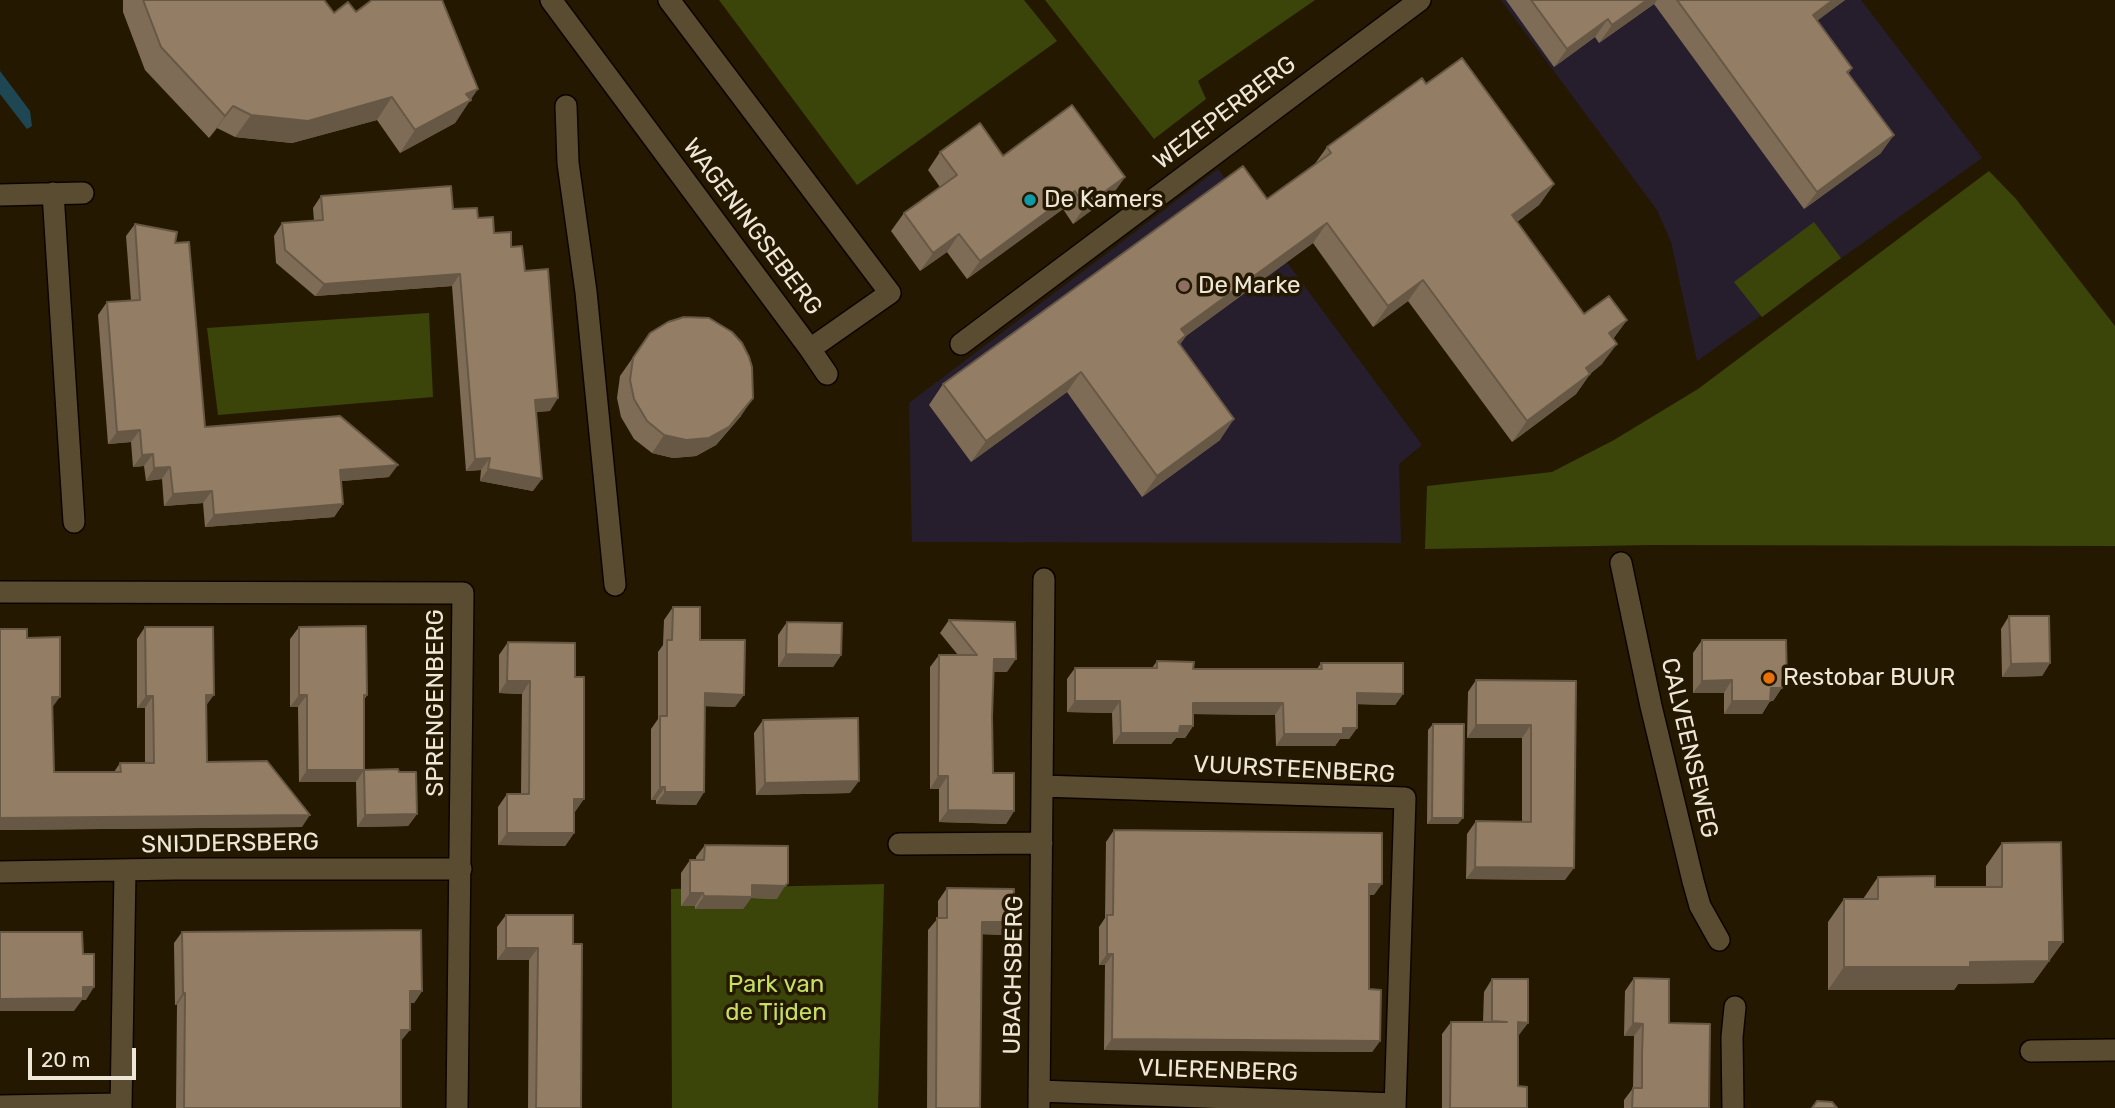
<!DOCTYPE html>
<style>
body{margin:0}
#map{position:relative;width:2115px;height:1108px;overflow:hidden;background:#241900;font-family:Rubik,sans-serif}
canvas{display:block}
.scale{position:absolute;left:28px;top:1048px;width:108px;height:32px;box-sizing:border-box;border:4px solid #eee6d7;border-top:0;padding-left:9px;font-size:21px;line-height:24px;white-space:nowrap;color:#eee6d7;-webkit-text-stroke:5px #241900;paint-order:stroke}
</style>
<div id="map">
<canvas width="2115" height="1108"></canvas>
<div class="scale">20 m</div>
</div>
<script>
const g = document.querySelector('canvas').getContext('2d');
g.lineJoin = 'round';
function paint(path, color) { g.fillStyle = color; g.fill(path, 'evenodd'); }
const poly = rows => new Path2D(rows.map(r => 'M' + r).join(''));
function trace(path, color, width, dash) { g.strokeStyle = color; g.lineWidth = width; g.lineCap = dash ? 'butt' : 'round'; g.setLineDash(dash || []); g.stroke(path); }
function write(font, color, halo, rows, align = 'center') {
  g.font = font + ' Rubik,sans-serif'; g.lineWidth = 7; g.setLineDash([]); g.textBaseline = 'middle'; g.strokeStyle = halo; g.fillStyle = color; for (const [text, x, y, turn = 0] of rows) {
    g.save(); g.translate(x, y); g.rotate((+turn || 0) * Math.PI / 180); g.textAlign = isNaN(turn) ? turn : align; if (halo) g.strokeText(text, 0, 0); g.fillText(text, 0, 0); g.restore();
  }
}
const education = poly([
 [1501,0,1861,0,1982,158,1697,361,1671,242,1657,210],
 [1218,169,1422,445,1399,464,1401,543,912,542,909,403]
]);
const green = poly([
 [719,0,1024,0,1057,41,857,185],
 [1045,0,1315,0,1198,81,1206,99,1154,139],
 [1989,171,2016,199,2115,326,2115,546,1651,545,1425,549,1427,486,1552,472,1614,440,1698,389],
 [1814,222,1841,258,1762,317,1734,282],
 [429,313,433,397,218,415,207,328],
 [884,884,878,1108,672,1108,671,889]
]);
const water = poly([
 [0,71,30,111,32,126,27,129,0,94]
]);
const minor = poly([
 [551,0,810,349,890,293,669,0],
 [566,106,568,163,586,292,615,585],
 [53,193,74,522],
 [0,195,83,193],
 [961,344,1420,0],
 [810,349,827,374],
 [1621,563,1651,706,1693,881,1700,906,1719,940],
 [0,592,463,593,457,1108],
 [1042,786,1405,798,1395,1108],
 [899,844,1042,843],
 [0,872,175,869,461,869],
 [2031,1051,2115,1050],
 [1039,1091,1395,1104],
 [0,1106,121,1104],
 [121,1108,125,871],
 [1039,1108,1044,579],
 [1733,1108,1732,1037,1735,1007]
]);
const wall = poly([
 [123,0,324,0,334,13,356,12,470,100,455,123,400,153,377,120,292,143,235,137,217,128,209,138,145,70,123,12],
 [1506,0,1845,0,1817,20,1852,68,1848,74,1881,153,1804,209,1654,4,1599,43,1595,37,1554,67],
 [1426,84,1554,184,1539,205,1517,222,1584,314,1627,320,1613,339,1602,364,1590,374,1576,394,1512,442,1408,301,1373,327,1313,243,1186,336,1180,344,1220,440,1142,497,1067,392,971,462,929,405,943,384,1267,199,1314,165,1327,147],
 [940,152,1003,156,1125,177,1112,195,1073,224,1063,209,967,279,947,252,920,271,891,231,904,213,940,187,928,170],
 [321,196,453,209,478,218,494,233,511,247,525,271,550,411,536,412,533,491,480,481,481,470,466,471,452,286,315,296,276,263,274,236,282,223,314,221,313,208],
 [135,224,175,243,205,427,389,477,341,481,343,504,334,517,205,527,203,503,164,506,162,479,146,481,144,466,133,467,131,442,108,444,98,315,107,302,131,301,126,236],
 [650,333,741,416,716,445,696,456,673,458,652,453,634,439,621,417,617,398,620,376],
 [673,607,700,640,735,707,705,706,704,792,696,805,656,804,656,800,651,800,651,729,658,719,658,652,663,645,664,620],
 [2009,616,2050,663,2042,676,2002,677,2001,629],
 [949,620,1007,672,993,672,992,716,993,773,1014,811,1006,824,939,822,939,789,930,789,930,667,939,655,958,655,940,633],
 [787,622,841,655,833,667,778,667,778,635],
 [145,627,206,706,207,762,302,827,0,830,0,629,27,638,52,708,54,772,114,772,120,763,145,763,145,708,137,708,137,639],
 [299,627,367,695,364,700,364,770,399,772,417,814,408,826,357,827,356,782,299,782,298,707,290,707,290,639],
 [1702,640,1787,680,1773,701,1770,701,1762,714,1724,714,1724,693,1693,693,1693,653],
 [508,642,575,643,574,833,565,846,498,845,498,807,507,794,521,794,522,694,499,693,499,655],
 [1157,661,1193,669,1317,669,1321,663,1403,694,1395,705,1357,704,1357,728,1349,739,1340,739,1335,746,1276,746,1275,715,1193,714,1193,726,1185,738,1176,738,1171,744,1113,744,1112,713,1067,712,1067,679,1075,668,1152,668],
 [1476,680,1576,681,1565,880,1466,879,1467,834,1476,821,1522,822,1522,738,1467,738,1468,692],
 [763,720,850,793,756,795,754,733],
 [1433,724,1458,824,1427,824,1428,730],
 [1114,830,1374,895,1369,895,1369,989,1380,1041,1372,1052,1104,1050,1105,965,1099,965,1099,927,1105,918,1106,842],
 [2002,843,2063,942,2033,983,1958,984,1954,990,1828,990,1828,922,1844,899,1863,899,1878,877,1935,887,1986,887,1986,866],
 [705,845,777,899,751,898,743,909,695,909,695,906,681,906,681,873,690,860,696,860,696,857],
 [947,888,1013,922,1005,935,982,934,980,1108,927,1108,928,930,938,918,938,901],
 [506,915,573,944,581,1108,528,1108,529,960,497,960,497,927],
 [182,932,422,991,414,1003,410,1003,401,1041,401,1108,176,1108,177,1005,175,1005,174,943],
 [1634,978,1669,1023,1709,1108,1624,1108,1624,1100,1633,1088,1634,1036,1624,1036,1625,991],
 [1492,979,1528,1023,1518,1035,1518,1086,1527,1108,1442,1108,1442,1034,1451,1022,1483,1022,1484,992]
]);
const shadedWall = poly([
 [1647,0,1657,0,1654,4,1599,43,1612,25],
 [1833,0,1845,0,1801,33,1813,15],
 [1608,19,1595,37,1554,67,1567,49],
 [478,89,455,123,400,153,415,130,466,94],
 [392,97,377,120,292,143,235,137,251,115],
 [233,106,217,128,209,138,225,116],
 [1894,135,1881,153,1804,209,1817,192],
 [1125,177,1112,195,1073,224,1085,206],
 [1554,184,1539,205,1497,236,1512,215],
 [1075,191,1063,209,967,279,980,261],
 [1327,223,1313,243,1186,336,1172,356,1181,329],
 [959,234,947,252,920,271,933,253],
 [460,274,452,286,315,296,324,284],
 [1423,280,1408,301,1373,327,1388,306],
 [1627,320,1612,340,1609,333],
 [1617,344,1602,364,1587,376,1590,374,1576,394,1512,442,1527,421,1586,368],
 [1081,372,1067,392,971,462,986,441],
 [558,398,550,411,526,412,535,400],
 [753,398,741,416,716,445,696,456,673,458,652,453,664,435],
 [1234,419,1220,440,1142,497,1157,476],
 [140,430,131,442,108,444,117,432],
 [153,454,144,466,133,467,142,455],
 [490,458,481,470,466,471,475,459],
 [398,465,389,477,331,482,340,470],
 [170,467,162,479,146,481,154,468],
 [488,469,542,479,533,491,480,481],
 [212,491,203,503,164,506,173,494],
 [343,504,334,517,205,527,214,515],
 [786,654,841,655,833,667,778,667],
 [994,659,1016,659,1007,672,985,672],
 [2050,663,2042,676,2002,677,2011,664],
 [1732,680,1724,693,1693,693,1702,681],
 [1782,680,1787,680,1773,701,1763,700,1771,688],
 [507,681,530,681,522,694,499,693],
 [705,693,744,695,735,707,696,706],
 [1357,693,1403,694,1395,705,1349,704],
 [206,695,214,695,205,707],
 [299,695,307,695,298,707,290,707],
 [146,696,153,696,145,708,137,708],
 [52,697,60,697,51,709],
 [1075,701,1120,701,1112,713,1067,712],
 [1732,701,1770,701,1762,714,1724,714],
 [1193,703,1283,703,1275,715,1185,714],
 [1476,725,1531,725,1522,738,1467,738],
 [1180,726,1193,726,1185,738,1176,738,1171,744,1113,744,1121,733],
 [1343,728,1357,728,1349,739,1340,739,1335,746,1276,746,1284,734],
 [307,770,364,770,356,782,299,782],
 [938,776,948,776,939,789,930,789],
 [859,781,850,793,756,795,765,783],
 [660,787,665,787,656,800,651,800],
 [665,792,704,792,696,805,656,804],
 [574,799,584,799,575,812,565,812],
 [948,810,1014,811,1006,824,939,822],
 [417,814,408,826,357,827,365,815],
 [310,815,302,827,0,830,0,818],
 [1432,818,1463,818,1458,824,1427,824],
 [507,833,574,833,565,846,498,845],
 [1475,867,1574,868,1565,880,1466,879],
 [1369,884,1382,884,1374,895,1361,895],
 [752,885,785,886,777,899,751,898,743,909,695,909,704,896],
 [690,893,703,893,695,906,681,906],
 [982,922,1013,922,1005,935,973,934],
 [2049,942,2063,942,2033,983,1958,984,1954,990,1828,990,1844,967],
 [506,948,538,948,529,960,497,960],
 [1107,954,1113,954,1105,965,1099,965],
 [83,987,94,987,86,1000,82,1000,74,1011,0,1011,0,999],
 [410,991,422,991,414,1003,402,1003],
 [183,993,185,993,177,1005,175,1005],
 [1518,1022,1528,1023,1519,1035,1509,1035],
 [1633,1023,1643,1024,1634,1036,1624,1036],
 [401,1030,410,1030,401,1041],
 [1112,1039,1380,1041,1372,1052,1104,1050]
]);
const building = poly([
 [143,0,324,0,334,13,348,2,356,12,372,0,442,0,478,89,466,94,471,100,415,130,392,97,308,121,251,115,233,106,225,116,161,47,143,0],
 [1531,0,1647,0,1612,25,1608,19,1567,49,1531,0],
 [1677,0,1833,0,1813,15,1852,68,1847,72,1894,135,1817,192,1677,0],
 [1462,58,1554,184,1512,215,1584,314,1609,296,1627,320,1609,333,1617,344,1586,368,1590,374,1527,421,1423,280,1388,306,1327,223,1181,329,1186,335,1178,342,1234,419,1157,476,1081,372,986,441,943,384,1243,166,1267,199,1331,153,1327,147,1422,78,1426,84,1462,58],
 [1072,105,1125,177,1085,206,1075,191,980,261,959,234,933,253,904,213,957,175,940,152,980,123,1003,156,1072,105],
 [451,186,453,209,477,208,478,218,493,217,494,233,511,232,511,247,522,246,525,271,548,269,558,398,535,400,542,479,488,469,490,458,475,459,460,274,324,284,285,250,282,223,323,220,321,196,451,186],
 [135,224,177,232,175,243,189,242,205,427,340,416,398,465,340,470,343,504,214,515,212,491,173,494,170,467,154,468,153,454,142,455,140,430,117,432,107,302,140,300,135,224],
 [684,317,709,318,732,332,742,343,749,357,752,367,753,398,729,427,709,438,686,440,664,435,647,421,634,399,630,380,633,358,650,333,668,322,684,317],
 [673,607,700,607,700,640,745,640,744,695,705,693,704,792,665,792,665,787,660,787,660,716,667,716,667,640,672,640,673,607],
 [2009,616,2049,616,2050,663,2011,664,2009,616],
 [949,620,1015,622,1016,659,994,659,992,716,993,773,1014,773,1014,811,948,810,948,776,938,776,939,655,977,655,949,620],
 [787,622,842,623,841,655,786,654,787,622],
 [366,626,367,695,364,695,364,770,398,769,399,772,416,772,417,814,365,815,364,770,307,770,307,695,299,695,299,627,366,626],
 [145,627,213,627,214,695,206,695,207,762,267,761,310,815,0,818,0,629,27,629,27,638,60,637,60,697,52,697,54,772,121,772,120,763,154,763,153,696,146,696,145,627],
 [1702,640,1786,640,1787,680,1782,680,1782,688,1771,688,1770,701,1732,701,1732,680,1702,681,1702,640],
 [508,642,575,643,575,677,584,677,584,799,574,799,574,833,507,833,507,794,529,794,530,681,507,681,508,642],
 [1157,661,1194,662,1193,669,1322,669,1321,663,1403,663,1403,694,1357,693,1357,728,1343,728,1343,734,1284,734,1283,703,1193,703,1193,726,1180,726,1179,733,1121,733,1120,701,1075,701,1075,668,1157,668,1157,661],
 [1476,680,1576,681,1574,868,1475,867,1476,821,1531,822,1531,725,1476,725,1476,680],
 [858,718,859,781,765,783,763,720,858,718],
 [1433,724,1464,724,1463,818,1432,818,1433,724],
 [1114,830,1382,833,1382,884,1369,884,1369,989,1381,990,1380,1041,1112,1039,1113,954,1107,954,1107,915,1113,915,1114,830],
 [2061,842,2063,942,2049,942,2049,961,1970,962,1970,967,1844,967,1844,899,1878,899,1878,877,1935,876,1935,887,2002,887,2002,843,2061,842],
 [705,845,788,846,788,883,785,886,752,885,752,897,704,896,703,893,690,893,690,860,704,860,705,845],
 [947,888,1014,889,1013,922,982,922,980,1108,936,1108,937,918,947,918,947,888],
 [506,915,573,915,573,944,582,944,581,1108,536,1108,538,948,506,948,506,915],
 [421,930,422,991,410,991,410,1030,401,1030,401,1108,184,1108,185,993,183,993,182,932,421,930],
 [0,932,82,932,83,954,94,954,94,987,83,987,83,998,0,999,0,932],
 [1634,978,1669,979,1669,1023,1710,1024,1709,1108,1632,1108,1633,1088,1642,1088,1642,1055,1643,1024,1633,1023,1634,978],
 [1492,979,1528,979,1528,1023,1518,1022,1518,1086,1527,1087,1527,1108,1450,1108,1451,1022,1507,1022,1492,1021,1492,979],
 [1817,1101,1832,1102,1837,1108,1812,1108,1817,1101]
]);
const markers = [
 [1030,200,7,"#0f9aa8"],
 [1184,286,7,"#8d6e63"],
 [1769,678,7,"#e8710a"]
];
const streetNames = [
 ["WEZEPERBERG",1225,113,-37],
 ["WAGENINGSEBERG",752,227,53],
 ["SPRENGENBERG",436,703,-90],
 ["CALVEENSEWEG",1689,748,77],
 ["VUURSTEENBERG",1294,770,3],
 ["SNIJDERSBERG",230,844,-1],
 ["UBACHSBERG",1014,975,-89],
 ["VLIERENBERG",1218,1071,2]
];
const poiNames = [
 ["De Kamers",1044,200],
 ["De Marke",1198,286],
 ["Restobar BUUR",1783,678]
];
const parkNames = [
 ["Park van",776,985],
 ["de Tijden",776,1013]
];
paint(education, '#261e2d');
paint(green, '#3b4509');
paint(water, '#1f4653');
trace(minor, '#0d0400', 24);
trace(minor, '#594c30', 21);
paint(wall, '#7e6c56');
paint(shadedWall, '#675846');
paint(building, '#937d64');
trace(building, '#675846', 2);
for (const [x, y, r, color] of markers) { const dot = new Path2D(); dot.arc(x, y, r, 0, 2 * Math.PI); g.fillStyle = color; g.fill(dot); trace(dot, '#241900', 2.5); }
write('24px', '#eee6d7', '#241900', streetNames);
write('24px', '#eee6d7', '#241900', poiNames, 'left');
write('24px', '#c5df62', '#241900', parkNames);
</script>
